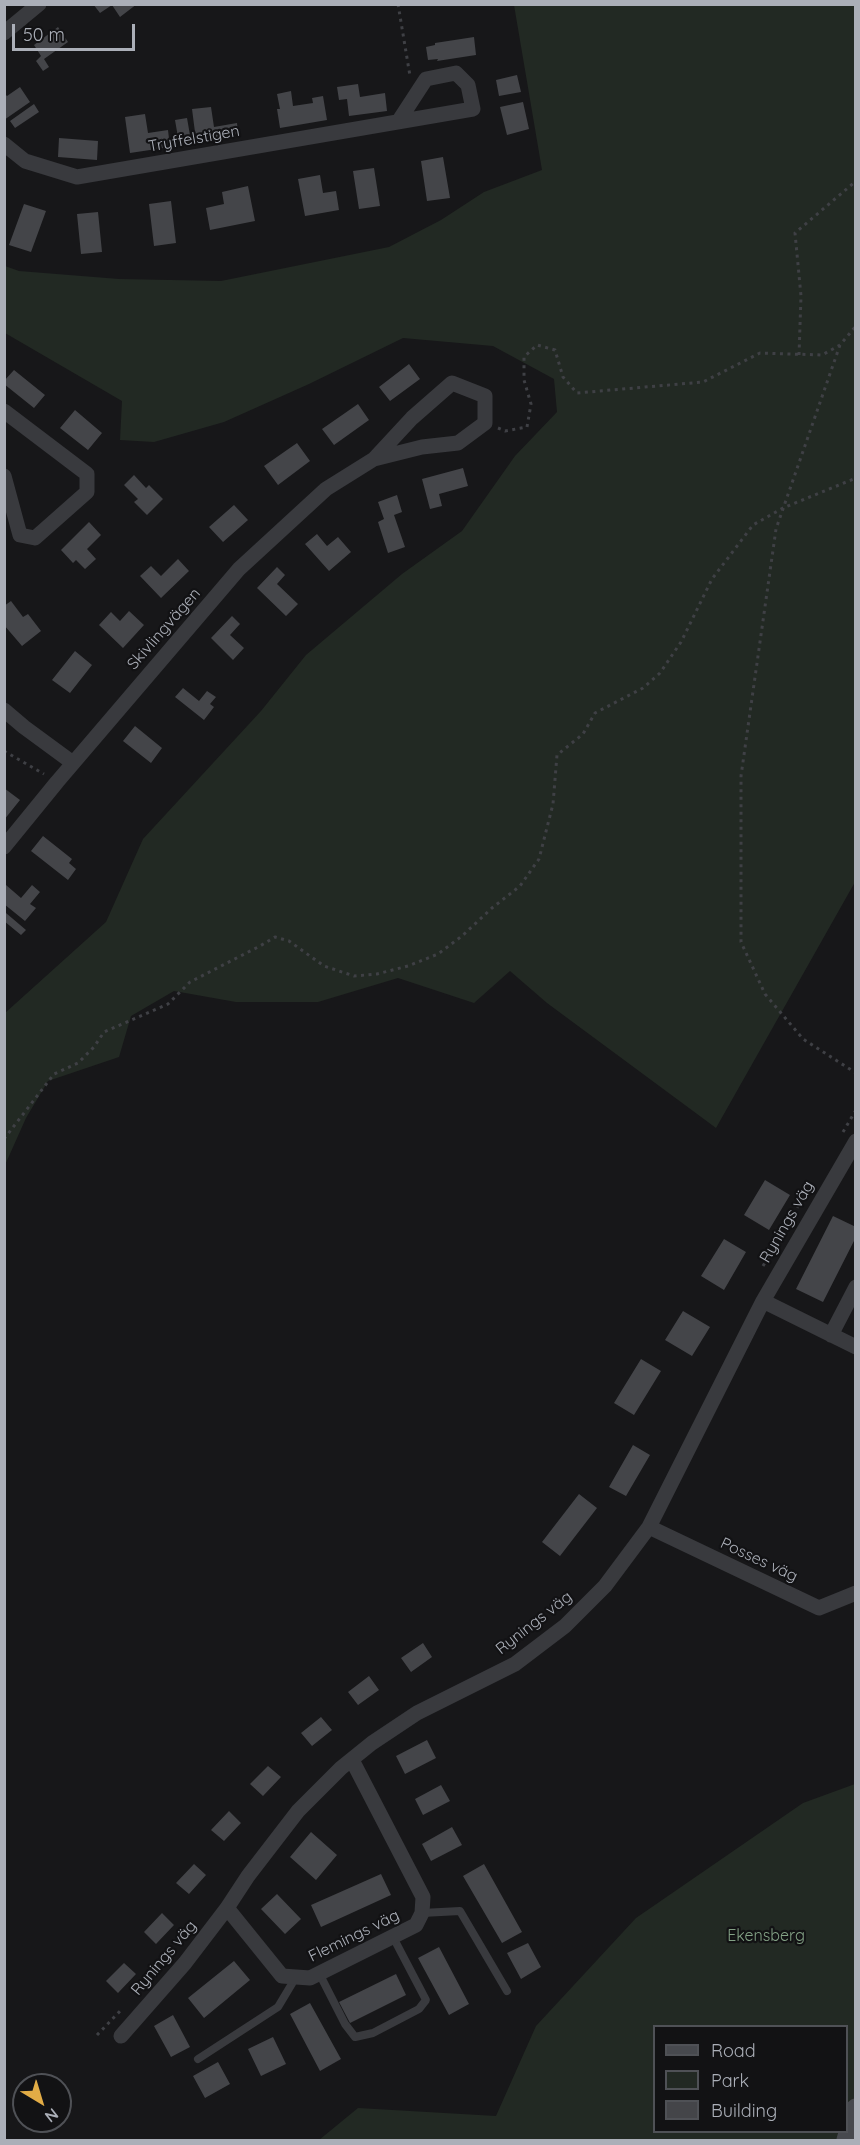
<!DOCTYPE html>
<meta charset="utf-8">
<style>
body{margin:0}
#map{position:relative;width:860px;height:2145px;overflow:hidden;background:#171719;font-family:Quicksand,sans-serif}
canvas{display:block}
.frame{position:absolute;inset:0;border:6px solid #abafb8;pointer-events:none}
.legend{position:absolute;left:653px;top:2025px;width:195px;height:108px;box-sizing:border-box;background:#121214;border:2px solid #4f5156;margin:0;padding:8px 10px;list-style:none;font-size:18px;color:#abafb8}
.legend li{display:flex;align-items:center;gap:12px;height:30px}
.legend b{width:30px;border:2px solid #4f5156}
.north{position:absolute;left:12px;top:2073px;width:60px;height:60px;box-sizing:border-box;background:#121214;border:2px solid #4f5156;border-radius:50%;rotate:142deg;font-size:16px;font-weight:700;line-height:24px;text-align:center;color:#abafb8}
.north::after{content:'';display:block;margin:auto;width:21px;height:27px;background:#e2ac46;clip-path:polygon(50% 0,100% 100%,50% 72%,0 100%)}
.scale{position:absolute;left:12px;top:24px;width:123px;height:27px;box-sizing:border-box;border:3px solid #abafb8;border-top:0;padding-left:8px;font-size:18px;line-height:21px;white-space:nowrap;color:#abafb8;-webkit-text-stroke:4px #121214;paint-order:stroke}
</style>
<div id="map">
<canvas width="860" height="2145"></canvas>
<div class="frame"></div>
<ul class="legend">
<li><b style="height:8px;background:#47494e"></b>Road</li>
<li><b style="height:16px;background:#222923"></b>Park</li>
<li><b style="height:16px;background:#444549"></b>Building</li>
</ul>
<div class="north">N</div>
<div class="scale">50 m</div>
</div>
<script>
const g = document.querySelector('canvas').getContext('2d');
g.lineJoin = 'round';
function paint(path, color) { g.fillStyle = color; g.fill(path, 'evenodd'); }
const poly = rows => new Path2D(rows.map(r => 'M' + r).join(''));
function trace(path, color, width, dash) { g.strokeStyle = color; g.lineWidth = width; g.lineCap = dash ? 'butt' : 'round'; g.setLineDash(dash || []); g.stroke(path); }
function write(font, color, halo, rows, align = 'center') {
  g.font = font + ' Quicksand,sans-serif'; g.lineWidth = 4.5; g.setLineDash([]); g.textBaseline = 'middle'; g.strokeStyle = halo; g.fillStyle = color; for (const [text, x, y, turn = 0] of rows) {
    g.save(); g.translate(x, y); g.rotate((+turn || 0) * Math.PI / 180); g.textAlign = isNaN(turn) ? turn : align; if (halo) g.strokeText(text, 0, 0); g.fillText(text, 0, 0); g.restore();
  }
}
const green = poly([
 [514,5,855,5,855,882,716,1128,547,1003,510,971,474,1003,398,978,318,1002,236,1002,174,991,131,1016,119,1057,48,1081,26,1118,5,1165,5,1013,106,922,143,839,261,711,306,655,402,574,462,531,515,456,557,412,554,379,493,346,403,338,309,384,224,422,154,442,120,440,122,401,5,333,5,266,19,271,119,279,221,281,389,247,441,220,484,192,542,170],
 [855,1784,855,2140,319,2140,358,2108,496,2116,536,2026,636,1918,803,1803],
 [654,2026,846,2026,846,2132,654,2132]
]);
const building = poly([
 [93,4,137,4,120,17,112,5,100,13],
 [58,27,68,42,44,59,49,67,43,71,36,61,41,56,34,45],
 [474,37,476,55,437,61,438,59,428,60,426,47,435,45,435,43],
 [517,75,521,92,499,96,496,80],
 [358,84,360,97,385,93,387,111,349,116,347,99,339,100,337,87],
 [20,87,30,102,4,120,4,93,7,96],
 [291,91,293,106,313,103,312,98,323,96,327,120,280,128,277,109,280,109,277,94],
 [523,102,529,129,507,135,500,107],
 [34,104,39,112,15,128,10,121],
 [211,107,214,127,237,123,238,134,196,140,192,109],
 [145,114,148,133,168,130,170,147,130,153,125,117],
 [187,118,191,141,179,143,175,120],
 [59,138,98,141,97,160,58,157],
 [443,157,450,198,427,201,421,161],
 [374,168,380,206,359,209,353,171],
 [320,175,323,193,336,191,339,210,305,216,298,179],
 [248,186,255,221,210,230,206,208,224,204,222,192],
 [171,201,176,243,154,246,149,204],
 [24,204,46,211,31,252,9,245],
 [98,212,102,252,81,254,77,214],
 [409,364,420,379,390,401,379,387],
 [14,370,45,395,34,408,4,384,4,381],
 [358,404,369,420,334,445,322,429],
 [75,410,102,433,88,450,60,428],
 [297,443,310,461,278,485,264,466],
 [463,468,468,486,439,494,442,506,430,509,422,479],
 [134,475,146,488,149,485,163,499,147,515,134,502,138,499,124,485],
 [397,495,402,512,394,515,405,547,388,553,378,522,384,519,378,502],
 [234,505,248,520,223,542,209,527],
 [89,522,101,535,87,549,96,559,85,569,76,560,73,563,61,550],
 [317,534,327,546,338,537,351,552,329,571,305,544],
 [178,559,189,571,161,598,140,576,151,566,161,576],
 [277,567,285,575,277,584,298,604,286,616,257,588],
 [11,601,23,617,28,614,41,631,22,646,4,625,4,606],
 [129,611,144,625,123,648,99,625,111,612,120,621],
 [232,616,240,624,230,635,244,648,233,660,211,638],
 [75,651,92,665,70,693,52,680],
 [183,688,199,701,207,691,216,697,210,704,214,707,204,720,175,697],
 [135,726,162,748,151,763,123,741],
 [4,788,20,800,4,820],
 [43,836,72,859,69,863,76,869,68,880,31,851],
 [6,885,21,898,32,885,40,892,30,904,36,908,25,921,4,904],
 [6,913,26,930,21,935,4,921],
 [765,1180,790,1195,769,1230,744,1215],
 [833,1216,856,1227,856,1237,823,1302,796,1289],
 [724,1239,746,1252,724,1290,701,1276],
 [683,1311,710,1327,692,1356,665,1340],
 [641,1359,661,1371,634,1415,614,1403],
 [633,1445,650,1455,626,1496,609,1487],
 [579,1494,597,1508,560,1556,542,1542],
 [423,1643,432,1657,411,1672,401,1658],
 [369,1676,379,1690,358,1705,348,1692],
 [321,1717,332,1730,312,1746,301,1733],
 [427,1740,436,1758,405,1774,396,1756],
 [268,1766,281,1777,263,1796,250,1784],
 [441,1785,450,1801,423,1815,415,1799],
 [229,1811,241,1823,224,1841,211,1830],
 [452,1827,462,1845,431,1861,422,1844],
 [311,1832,337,1855,316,1880,290,1857],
 [194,1864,206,1875,189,1894,176,1883],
 [484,1864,522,1932,502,1943,463,1876],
 [381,1874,391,1895,321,1927,311,1905],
 [277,1894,301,1919,285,1934,261,1909],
 [162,1913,174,1925,156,1944,144,1932],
 [528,1943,541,1967,521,1979,507,1953],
 [439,1947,469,2004,449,2015,418,1958],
 [234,1961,250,1980,204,2018,188,1998],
 [124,1963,136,1974,118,1993,106,1981],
 [396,1974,406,1995,350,2023,339,2002],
 [310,2003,341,2059,320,2071,290,2014],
 [173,2015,190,2047,171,2057,154,2026],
 [273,2037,286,2064,261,2076,248,2049],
 [218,2062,230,2084,205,2098,193,2076]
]);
const path = poly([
 [398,4,410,76],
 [840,345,776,529,741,776,741,942,765,994,803,1039,856,1073],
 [799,355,801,296,795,233,856,181],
 [498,428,505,431,527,427,531,404,524,380,524,357,537,345,555,350,563,377,577,393,703,382,760,353,822,355,840,345,856,326],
 [4,751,44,774],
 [843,1132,856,1110],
 [4,1139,54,1074,78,1063,94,1047,104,1032,168,1004,190,982,260,946,275,937,289,941,324,966,354,976,377,974,408,966,438,954,462,936,492,908,520,886,539,859,553,804,557,755,583,734,595,713,643,688,660,673,681,642,712,579,753,525,783,508,856,478],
 [763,1266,805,1194],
 [97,2035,123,2008]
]);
const lane = poly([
 [422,1913,460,1911,507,1991],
 [319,1973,345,2024,355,2037,373,2033,419,2009,426,2000,393,1937],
 [198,2059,278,2007,296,1977]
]);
const street = poly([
 [4,33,39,4],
 [4,144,25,161,77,177,473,109,468,85,456,73,426,79,398,122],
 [4,411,87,474,87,492,35,538,20,535,4,476],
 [4,710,24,727,73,763],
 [4,847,57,782,239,569,326,489,374,459,412,418,452,383,485,396,485,423,458,443,422,447,374,459],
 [763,1301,856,1347],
 [831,1335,856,1287],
 [649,1527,819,1608,856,1593],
 [227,1908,282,1976,310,1978,416,1925,422,1913,423,1897,352,1760],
 [121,2036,185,1963,227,1908,248,1876,298,1811,341,1768,372,1743,417,1713,515,1664,565,1626,605,1586,649,1527,763,1301,856,1141]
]);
const secondary = poly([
 [847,2140,856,2109]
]);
const streetNames = [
 ["Tryffelstigen",194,139,-10],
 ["Skivlingvägen",164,629,-49],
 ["Rynings väg",787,1222,-60],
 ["Posses väg",759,1560,25],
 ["Rynings väg",534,1623,-38],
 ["Flemings väg",354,1936,-26],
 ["Rynings väg",164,1958,-50]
];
const parkNames = [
 ["Ekensberg",766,1936]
];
paint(green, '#222923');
paint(building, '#444549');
trace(path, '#3f4045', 3, [3, 4.5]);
trace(lane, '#393a3e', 8);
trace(street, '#393a3e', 15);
trace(secondary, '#47494e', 21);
write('16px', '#abafb8', '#121214', streetNames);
write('16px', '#83a185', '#121214', parkNames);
</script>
